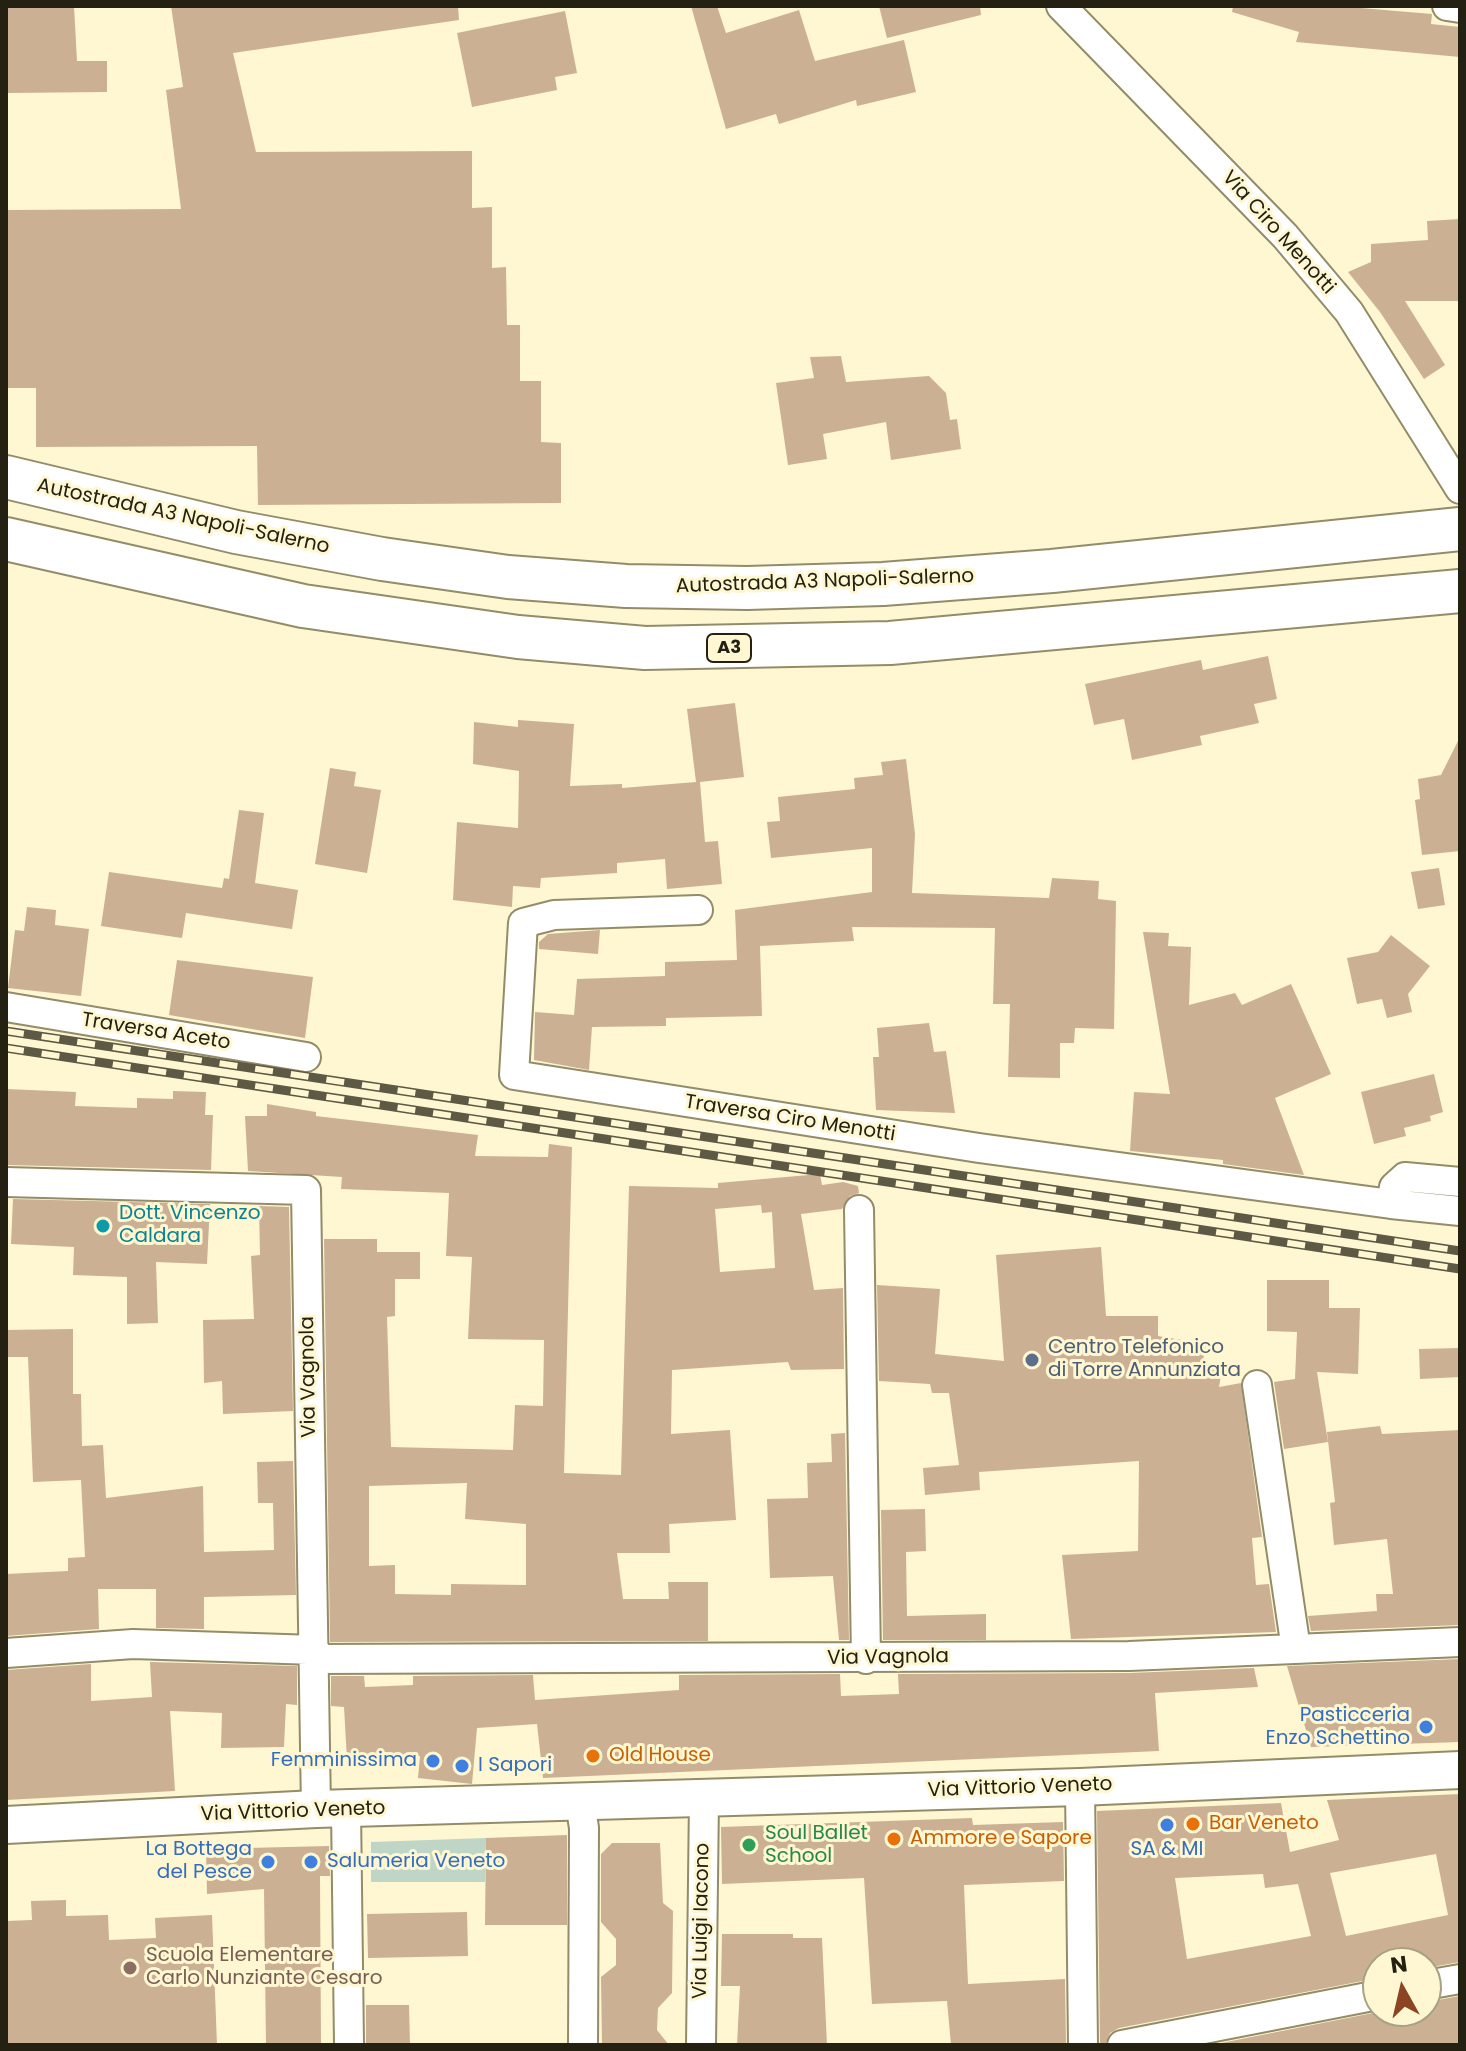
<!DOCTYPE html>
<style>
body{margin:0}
#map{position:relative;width:1466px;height:2051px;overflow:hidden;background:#fff7d1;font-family:Poppins,sans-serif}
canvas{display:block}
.frame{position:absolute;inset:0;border:8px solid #242113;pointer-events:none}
.north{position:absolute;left:1362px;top:1947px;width:80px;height:80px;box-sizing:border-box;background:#fff7d1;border:2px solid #a7a185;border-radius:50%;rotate:352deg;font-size:22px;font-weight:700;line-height:32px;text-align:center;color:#242113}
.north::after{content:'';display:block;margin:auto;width:28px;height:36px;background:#8c4523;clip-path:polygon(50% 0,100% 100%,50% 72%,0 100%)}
</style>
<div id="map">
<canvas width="1466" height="2051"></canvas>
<div class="frame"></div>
<div class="north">N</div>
</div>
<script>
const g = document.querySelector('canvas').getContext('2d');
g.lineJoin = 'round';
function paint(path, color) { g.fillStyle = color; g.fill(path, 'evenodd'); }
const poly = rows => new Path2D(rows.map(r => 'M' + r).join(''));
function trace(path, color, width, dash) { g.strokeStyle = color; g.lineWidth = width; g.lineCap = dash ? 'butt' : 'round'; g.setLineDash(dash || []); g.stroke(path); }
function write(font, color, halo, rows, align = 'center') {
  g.font = font + ' Poppins,sans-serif'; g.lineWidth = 6; g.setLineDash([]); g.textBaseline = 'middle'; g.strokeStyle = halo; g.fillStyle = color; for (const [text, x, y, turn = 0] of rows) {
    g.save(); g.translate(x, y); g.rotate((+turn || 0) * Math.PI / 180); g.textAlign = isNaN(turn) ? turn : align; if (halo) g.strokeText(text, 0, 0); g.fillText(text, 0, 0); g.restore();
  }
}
const green = poly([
 [486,1838,485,1882,371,1882,371,1842]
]);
const building = poly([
 [6,6,74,6,77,61,107,61,107,92,6,93],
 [171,6,458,6,459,20,233,53,256,152,472,151,472,208,492,207,492,268,506,267,507,325,520,325,520,381,541,381,541,442,561,443,561,503,258,505,257,446,36,447,36,388,6,388,6,210,181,209,166,90,183,87],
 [691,6,717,6,726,33,799,10,815,61,904,40,916,92,857,106,856,100,779,124,776,114,726,129],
 [879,6,980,6,981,15,887,38],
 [1233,6,1337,6,1432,14,1431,24,1460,27,1460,57,1296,42,1299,32,1232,12],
 [565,11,577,73,555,77,557,90,472,107,457,33],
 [1460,219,1460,301,1405,301,1445,365,1424,379,1380,312,1348,272,1371,262,1371,244,1428,240,1427,221],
 [841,356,846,382,929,376,946,393,950,420,957,419,961,449,891,460,886,422,823,434,827,459,788,465,776,383,814,378,810,357],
 [1268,656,1277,699,1254,704,1259,723,1200,736,1202,745,1132,760,1124,719,1094,725,1085,684,1201,660,1203,670],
 [735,703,744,777,700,782,705,842,718,841,722,884,667,889,665,859,617,863,617,873,541,878,540,888,513,886,512,907,453,900,457,822,518,828,519,771,473,764,474,722,518,727,518,720,574,724,570,786,622,784,622,788,696,782,687,709],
 [1460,737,1460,851,1422,855,1415,800,1420,799,1418,779,1441,775],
 [906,759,915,834,912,893,1049,898,1052,878,1099,881,1098,899,1116,901,1114,1029,1075,1028,1074,1043,1060,1043,1060,1078,1008,1077,1010,1004,993,1004,995,928,852,927,854,941,760,946,762,1016,666,1018,666,1026,592,1027,589,1070,534,1060,535,1012,574,1015,577,979,665,976,665,962,737,960,735,910,872,892,872,848,771,858,767,822,780,821,778,797,855,789,854,778,883,775,881,762],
 [330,768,356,772,354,786,381,790,367,873,315,864],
 [239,810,264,813,255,883,298,890,292,929,186,913,182,938,101,926,109,872,222,888,224,878,229,879],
 [1439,868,1445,905,1418,909,1411,872],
 [27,907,56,910,55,925,89,929,81,996,8,988,15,930,24,931],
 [600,930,598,954,539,949,539,942,548,934],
 [1143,932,1169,933,1168,946,1191,947,1189,1005,1235,993,1242,1005,1291,984,1331,1074,1275,1098,1304,1175,1223,1164,1223,1160,1130,1151,1134,1092,1170,1094],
 [1391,935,1430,966,1408,994,1412,1012,1387,1018,1382,999,1357,1004,1347,958,1378,952],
 [177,960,313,977,305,1038,169,1015],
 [929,1023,934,1052,946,1051,955,1113,876,1110,873,1057,879,1057,877,1028],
 [1434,1074,1443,1112,1430,1116,1431,1121,1404,1128,1406,1136,1374,1144,1361,1092],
 [6,1089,76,1092,75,1106,137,1108,137,1098,173,1099,173,1091,206,1092,205,1115,213,1115,211,1170,6,1165],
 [267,1104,316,1112,316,1116,478,1135,475,1156,548,1157,549,1144,572,1147,564,1473,621,1475,629,1186,718,1188,718,1183,820,1174,822,1185,843,1182,858,1186,859,1193,850,1196,842,1209,801,1214,814,1290,843,1288,844,1369,791,1370,788,1362,672,1370,671,1434,730,1430,736,1520,669,1524,670,1553,617,1553,623,1599,669,1599,668,1582,708,1582,708,1641,330,1642,324,1239,377,1239,377,1252,420,1252,420,1279,395,1279,395,1316,387,1317,391,1447,513,1450,515,1405,543,1406,544,1340,468,1339,472,1257,446,1256,449,1193,341,1189,342,1177,248,1171,245,1116,267,1116],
 [761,1205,762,1213,772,1212,775,1268,720,1272,715,1209],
 [467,1483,465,1519,526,1524,526,1585,451,1584,451,1595,395,1594,395,1565,369,1566,369,1486],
 [13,1199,210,1204,207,1264,156,1262,158,1323,127,1324,127,1277,73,1275,74,1247,11,1244],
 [259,1206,289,1207,293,1411,223,1414,222,1381,204,1383,203,1320,254,1319,251,1256,260,1255],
 [1101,1247,1106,1316,1158,1316,1158,1336,1206,1344,1202,1366,1222,1369,1219,1387,1241,1383,1262,1537,1252,1538,1256,1585,1269,1584,1276,1632,1071,1639,1062,1555,1138,1551,1139,1461,979,1472,980,1490,925,1495,923,1468,959,1465,949,1393,932,1393,930,1384,879,1381,877,1285,940,1289,935,1354,1004,1361,996,1255],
 [1267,1280,1329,1280,1329,1308,1360,1308,1358,1374,1317,1372,1328,1442,1284,1449,1274,1382,1295,1379,1297,1332,1267,1331],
 [73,1329,73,1394,81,1394,82,1446,103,1445,106,1498,203,1486,204,1552,274,1550,273,1503,258,1503,257,1462,293,1461,296,1595,204,1597,204,1629,156,1628,156,1589,98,1589,99,1629,6,1636,6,1574,68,1571,68,1558,85,1557,81,1480,33,1482,28,1357,6,1357,6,1330],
 [1460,1348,1460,1377,1420,1379,1419,1349],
 [1380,1426,1382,1434,1460,1430,1460,1625,1311,1631,1308,1616,1377,1611,1376,1594,1393,1594,1387,1539,1334,1545,1330,1503,1335,1502,1327,1432],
 [845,1433,849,1640,839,1640,833,1576,770,1578,767,1499,808,1498,807,1463,832,1462,831,1434],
 [925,1509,926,1551,906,1552,907,1616,986,1614,986,1640,883,1640,881,1510],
 [1460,1659,1460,1742,1311,1747,1287,1666],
 [150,1662,297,1666,297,1705,286,1704,284,1747,221,1748,222,1713,170,1711,175,1791,6,1800,6,1670,91,1664,91,1701,152,1697],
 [1254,1668,1258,1687,1155,1693,1159,1751,543,1778,537,1724,477,1728,472,1784,418,1778,420,1756,347,1760,344,1707,331,1706,331,1676,364,1676,365,1687,413,1685,413,1676,533,1675,535,1700,679,1690,679,1675,840,1674,841,1696,899,1694,898,1674,1129,1673],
 [1460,1794,1460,1962,1426,1968,1426,1963,1378,1963,1378,1978,1119,2028,1110,2033,1105,2045,1100,2045,1097,1811,1281,1803,1290,1852,1339,1840,1327,1800],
 [1436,1854,1448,1915,1346,1936,1330,1873],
 [1263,1874,1265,1888,1298,1884,1311,1936,1187,1959,1175,1878],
 [972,1818,973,1825,1063,1822,1064,1881,964,1885,968,1984,1065,1979,1066,2045,951,2045,947,2001,872,2004,864,1878,722,1884,721,1827],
 [567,1835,567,1925,485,1925,486,1838],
 [612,1843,660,1843,663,1903,673,1911,672,1993,658,2008,657,2030,669,2045,602,2045,601,1977,616,1965,616,1939,601,1922,601,1854],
 [329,1846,330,1876,320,1876,321,2045,266,2045,264,1889,207,1894,206,1849],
 [66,1900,66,1916,108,1915,109,1940,156,1938,155,1918,212,1915,217,2045,6,2045,6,1921,32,1920,31,1901],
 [467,1912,468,1956,368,1958,367,1914],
 [722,1934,793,1934,793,1938,822,1938,827,2045,737,2045,740,1986,721,1986],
 [1460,1996,1460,2045,1211,2045,1383,2011,1426,2011,1426,2002],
 [366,2005,409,2005,410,2045,366,2045]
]);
const minor = poly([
 [1061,6,1285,236,1349,312,1460,489],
 [1447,6,1460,8],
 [698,910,554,915,523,923,514,1075,979,1148,1391,1204],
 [6,1007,306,1057],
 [6,1182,306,1190,316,1809],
 [1460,1182,1405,1177,1394,1187,1391,1204,1460,1211],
 [859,1210,866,1659],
 [1257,1385,1296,1649],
 [6,1653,133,1644,315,1650],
 [315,1659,1129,1656,1460,1642],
 [1080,1787,1083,2045],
 [580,1802,584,1828,583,2045],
 [346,1809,349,2045],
 [1426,1985,1460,1979],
 [701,2045,704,1798],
 [1122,2045,1378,1995]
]);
const major = poly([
 [6,1825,316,1809,1080,1787,1460,1770]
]);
const highway = poly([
 [6,477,236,532,382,559,508,577,626,586,747,588,883,584,1052,571,1460,529],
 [6,539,303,606,518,637,645,648,890,643,1460,591]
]);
const rail = poly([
 [6,1031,1460,1251],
 [6,1048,1460,1269]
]);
const markers = [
 [103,1226,8,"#0f9aa8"],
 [1032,1360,8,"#5c6f8a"],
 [1426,1727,8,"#3f7fe0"],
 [593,1756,8,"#e8710a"],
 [433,1761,8,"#3f7fe0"],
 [462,1766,8,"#3f7fe0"],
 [1193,1824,8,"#e8710a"],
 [1167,1825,8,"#3f7fe0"],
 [894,1839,8,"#e8710a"],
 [749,1845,8,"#2e9e5b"],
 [268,1862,8,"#3f7fe0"],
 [311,1862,8,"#3f7fe0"],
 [130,1968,8,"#8d6e63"]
];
const shields = [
 [729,648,44]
];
const shieldNames = [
 ["A3",729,648]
];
const streetNames = [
 ["Via Ciro Menotti",1278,233,48],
 ["Autostrada A3 Napoli-Salerno",183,517,12],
 ["Autostrada A3 Napoli-Salerno",825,582,-2],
 ["Traversa Aceto",156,1032,9],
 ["Traversa Ciro Menotti",790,1119,9],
 ["Via Vagnola",309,1377,-91],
 ["Via Vagnola",888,1658,-1],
 ["Via Vittorio Veneto",1020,1788,-2],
 ["Via Vittorio Veneto",293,1812,-2],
 ["Via Luigi Iacono",702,1921,-89]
];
const cultureNames = [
 ["Dott. Vincenzo",119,1214],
 ["Caldara",119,1237]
];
const serviceNames = [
 ["Centro Telefonico",1048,1348],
 ["di Torre Annunziata",1048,1371]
];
const shopNames = [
 ["Pasticceria",1410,1716],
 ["Enzo Schettino",1410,1739],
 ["Femminissima",417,1761],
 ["I Sapori",478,1766,"left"],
 ["La Bottega",252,1850],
 ["del Pesce",252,1873],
 ["SA & MI",1167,1850,"center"],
 ["Salumeria Veneto",327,1862,"left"]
];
const foodNames = [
 ["Old House",609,1756],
 ["Bar Veneto",1209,1824],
 ["Ammore e Sapore",910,1839]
];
const leisureNames = [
 ["Soul Ballet",765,1834],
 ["School",765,1857]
];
const educationNames = [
 ["Scuola Elementare",146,1956],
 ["Carlo Nunziante Cesaro",146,1979]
];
paint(green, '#bfd6c7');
paint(building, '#ccb094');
trace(minor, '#938c69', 32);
trace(major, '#938c69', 40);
trace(highway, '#938c69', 46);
trace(minor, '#fff', 28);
trace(major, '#fff', 36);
trace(highway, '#fff', 42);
trace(rail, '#5d5945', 9);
trace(rail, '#fff7d1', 6, [18]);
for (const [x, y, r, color] of markers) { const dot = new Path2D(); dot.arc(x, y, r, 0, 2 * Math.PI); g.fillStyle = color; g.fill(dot); trace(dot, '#fff7d1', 3); }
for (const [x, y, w] of shields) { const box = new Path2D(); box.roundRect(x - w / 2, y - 14, w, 28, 6); g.fillStyle = '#fff7d1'; g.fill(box); trace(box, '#242113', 2); }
write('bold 18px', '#242113', null, shieldNames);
write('20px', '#242113', '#fff7d1', streetNames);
write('20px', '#0d838f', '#fff7d1', cultureNames, 'left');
write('20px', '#4e5e75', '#fff7d1', serviceNames, 'left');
write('20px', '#366cbe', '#fff7d1', shopNames, 'right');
write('20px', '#c56008', '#fff7d1', foodNames, 'left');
write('20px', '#27864d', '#fff7d1', leisureNames, 'left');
write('20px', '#785e54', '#fff7d1', educationNames, 'left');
</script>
